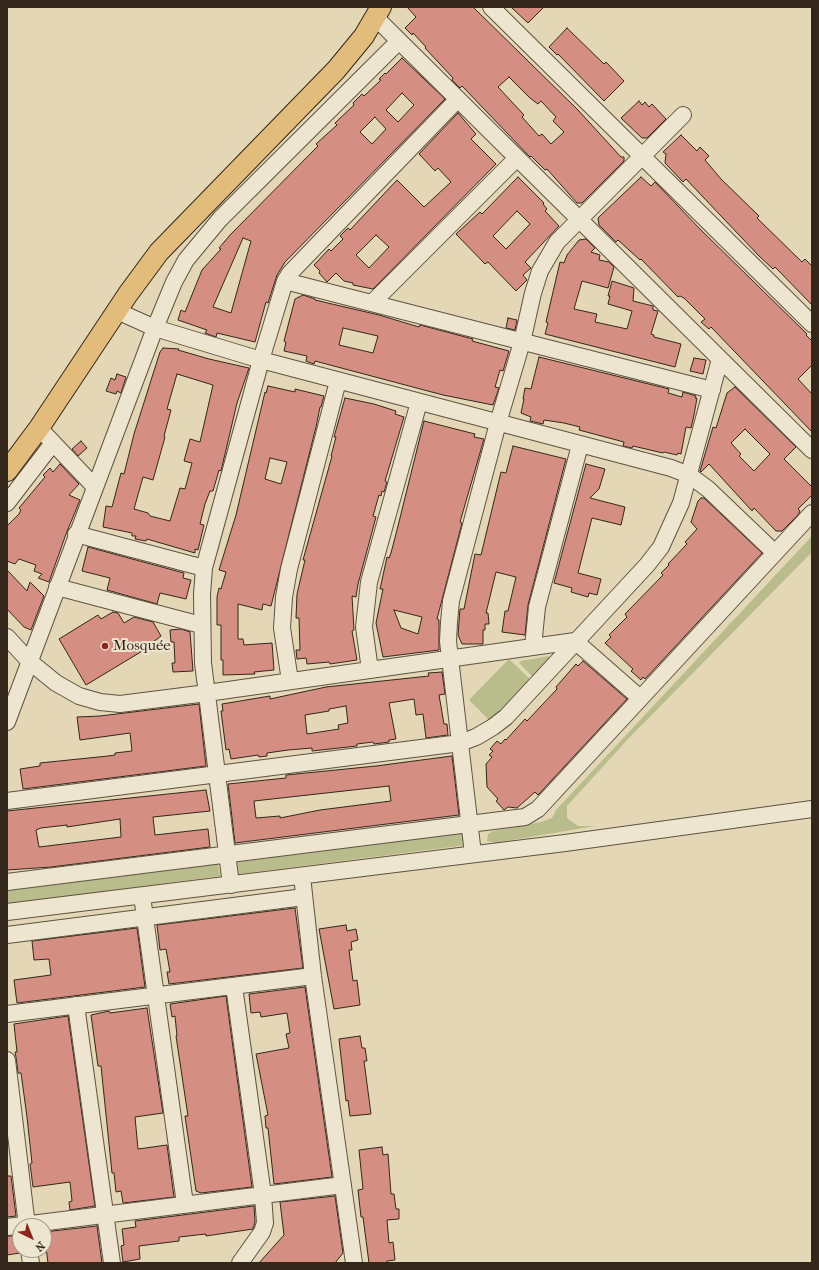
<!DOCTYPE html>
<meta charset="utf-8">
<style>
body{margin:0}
#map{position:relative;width:819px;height:1270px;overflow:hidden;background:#e3d7b6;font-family:"IM FELL French Canon",serif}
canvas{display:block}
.frame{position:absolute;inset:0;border:8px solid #33261b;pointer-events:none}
.north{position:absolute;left:12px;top:1218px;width:40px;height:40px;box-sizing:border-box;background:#ede5d0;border:1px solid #a39988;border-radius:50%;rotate:137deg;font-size:11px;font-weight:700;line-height:16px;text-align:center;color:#33261b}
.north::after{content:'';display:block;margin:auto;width:14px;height:18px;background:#8f2418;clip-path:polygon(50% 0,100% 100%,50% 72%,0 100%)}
</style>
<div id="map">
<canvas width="819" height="1270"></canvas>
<div class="frame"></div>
<div class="north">N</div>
</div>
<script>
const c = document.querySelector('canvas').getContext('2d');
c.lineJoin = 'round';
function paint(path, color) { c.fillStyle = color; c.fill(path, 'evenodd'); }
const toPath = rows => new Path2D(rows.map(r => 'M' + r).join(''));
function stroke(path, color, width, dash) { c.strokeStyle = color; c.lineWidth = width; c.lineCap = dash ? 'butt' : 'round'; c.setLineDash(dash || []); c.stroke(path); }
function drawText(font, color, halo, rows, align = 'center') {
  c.font = font + ' "IM FELL French Canon",serif'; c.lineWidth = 4; c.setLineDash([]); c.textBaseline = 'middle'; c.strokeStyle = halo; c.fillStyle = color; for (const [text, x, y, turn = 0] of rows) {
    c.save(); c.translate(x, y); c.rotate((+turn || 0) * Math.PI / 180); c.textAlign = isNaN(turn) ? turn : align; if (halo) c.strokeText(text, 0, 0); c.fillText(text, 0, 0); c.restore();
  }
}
paint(toPath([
 [812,536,812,552,629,738,567,806,567,818,578,826,595,826,495,843,487,841,488,834,493,831,541,822,552,818,556,810],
 [549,656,549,662,534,678,519,663,521,661],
 [509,659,532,681,491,722,469,700],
 [465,833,467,845,239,874,237,862],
 [218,864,220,876,7,904,7,891]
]), '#b8bd8b');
const building = toPath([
 [407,7,473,7,578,110,621,157,624,157,624,161,582,203,577,203,547,169,545,170,531,156,530,157,462,86,460,88,452,80,453,78,425,48,426,47,413,33,412,35,405,28,416,17,407,7],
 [509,77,530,98,538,104,541,101,556,117,553,121,564,132,551,144,542,134,539,136,522,117,524,115,498,87,509,77],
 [511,7,544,7,528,23,511,7],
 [567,28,604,64,606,62,624,81,604,101,558,54,557,55,549,47,567,28],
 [402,58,445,99,285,262,277,275,268,303,266,302,255,342,217,333,216,337,205,333,207,330,178,320,181,310,185,312,202,270,221,249,219,248,231,234,318,146,316,144,337,125,335,123,354,105,353,103,362,94,364,96,381,80,379,79,385,73,386,74,402,58],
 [402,93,414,105,398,122,386,110,402,93],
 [375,117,386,129,372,144,360,132,375,117],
 [243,238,251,241,231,313,213,307,243,238],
 [639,101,642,105,645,102,649,107,652,104,666,119,647,138,642,138,621,118,639,101],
 [458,113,476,134,471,139,496,164,373,289,353,285,353,283,344,281,336,273,327,282,319,273,320,271,314,265,329,249,331,251,343,239,340,236,348,228,350,230,397,180,424,207,451,182,438,168,435,171,419,154,458,113],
 [376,235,389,247,369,268,356,255,376,235],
 [681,135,697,151,700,147,709,156,705,160,721,179,759,216,757,218,802,262,805,259,812,266,812,305,775,267,773,269,759,256,686,179,683,182,665,163,666,154,663,152,681,135],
 [518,177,544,203,543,204,547,209,545,211,559,226,525,262,531,268,523,275,527,280,516,291,488,262,485,264,456,234,480,212,482,214,518,177],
 [517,211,530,224,506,249,493,236,517,211],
 [641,177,651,186,655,182,700,229,807,334,806,335,812,341,812,365,798,379,812,394,812,432,711,327,709,329,701,322,705,319,684,298,680,296,678,297,641,259,640,260,618,240,616,242,599,225,598,218,641,177],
 [586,239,595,248,591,252,600,255,599,260,609,262,614,267,608,288,582,281,574,309,597,314,595,322,627,329,632,311,608,304,610,296,608,296,612,281,634,288,633,301,653,306,653,310,658,311,651,334,654,335,654,337,681,344,675,367,545,334,548,323,546,322,560,262,564,263,567,255,579,240,586,239],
 [303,295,315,299,315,300,379,315,419,327,420,325,473,339,472,341,509,351,503,371,500,370,495,387,499,388,493,405,443,395,315,361,314,364,306,361,307,356,284,351,286,342,284,341,295,299,303,295],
 [343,328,378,336,373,353,339,345,343,328],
 [508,318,517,320,515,330,506,328,508,318],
 [163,348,179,349,178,350,209,359,249,368,237,403,221,471,219,470,213,491,210,491,205,504,200,524,204,525,198,550,195,549,195,553,147,539,146,541,135,539,136,536,132,536,132,533,103,527,106,506,112,507,121,473,124,474,134,434,160,352,163,348],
 [177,374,213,385,200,442,190,439,184,461,192,463,185,489,180,488,170,521,150,516,148,513,134,509,143,477,153,480,165,437,164,436,171,410,167,409,177,374],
 [539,357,669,389,668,393,682,397,683,392,696,396,695,398,697,398,694,415,691,428,686,427,681,454,678,453,677,455,664,452,663,453,633,446,632,448,623,446,624,442,579,430,580,427,564,423,544,420,543,424,530,421,531,417,521,413,524,399,523,399,525,388,531,389,539,357],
 [694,358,706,360,703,374,690,371,694,358],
 [117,374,126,377,121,393,117,391,116,394,106,391,111,378,115,380,117,374],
 [268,386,295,392,295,389,324,396,321,407,320,407,316,427,271,606,263,604,262,610,238,604,238,639,243,639,244,645,272,643,274,670,254,672,255,674,223,675,223,660,221,660,221,625,217,625,217,597,219,588,221,589,226,572,219,570,236,515,265,392,266,393,268,386],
 [270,458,287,462,281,484,265,479,270,458],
 [735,387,796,447,784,459,812,487,812,495,798,509,800,511,798,515,782,531,776,531,754,508,752,511,709,464,701,472,700,471,713,427,716,428,727,393,735,387],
 [745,429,770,454,754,471,739,456,741,454,731,443,745,429],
 [345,398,374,404,396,411,395,414,404,417,385,481,387,482,384,492,382,491,381,496,379,495,373,516,376,517,358,584,356,597,352,596,354,630,352,631,357,660,330,664,329,662,307,664,306,658,297,659,296,650,300,650,299,618,296,618,297,594,305,560,303,560,332,456,331,456,336,437,334,437,345,398],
 [424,421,475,434,474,437,484,439,460,522,462,523,437,619,439,620,439,650,383,657,376,623,383,589,380,589,387,557,389,558,391,553,397,530,424,421],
 [394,610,422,617,418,634,401,628,394,610],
 [81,441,87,448,78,456,72,449,81,441],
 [513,446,566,459,528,605,525,635,502,632,505,611,508,611,516,577,496,572,486,613,488,613,489,624,485,624,485,630,483,630,483,644,462,644,458,635,460,609,464,609,475,554,481,555,501,472,506,473,513,446],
 [60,464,79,484,69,495,80,500,66,534,49,582,38,578,42,574,34,571,36,565,19,559,15,564,7,561,7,526,19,514,21,510,19,508,45,477,43,475,50,468,53,472,60,464],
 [586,464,605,469,599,489,590,498,625,507,621,525,592,518,578,573,601,579,597,595,589,593,588,597,571,592,572,588,554,583,586,464],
 [701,498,704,498,762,553,645,679,643,677,641,680,631,671,633,669,605,643,611,637,609,635,627,617,625,614,663,575,661,573,669,565,668,564,687,544,685,542,697,529,691,522,698,501,701,498],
 [88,547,184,573,183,578,191,580,186,599,160,593,157,604,107,590,110,578,82,571,88,547],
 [7,570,27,591,30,582,44,596,31,630,24,627,7,609,7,570],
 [113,612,118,613,124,623,134,617,153,622,161,636,139,653,86,685,59,639,98,615,101,619,113,612],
 [181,629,190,632,193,671,173,672,172,663,175,663,174,642,171,642,170,630,181,629],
 [583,661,627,699,538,795,535,792,517,808,508,807,504,810,496,801,498,799,487,787,486,764,492,757,489,755,493,751,490,749,497,741,501,744,505,739,506,740,525,719,527,721,557,689,556,687,576,664,578,666,583,661],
 [442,672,445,694,439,695,444,724,447,724,448,735,426,738,423,714,416,715,414,699,389,703,396,739,389,740,389,742,374,744,373,742,357,744,357,746,312,751,312,748,288,750,267,753,267,756,259,757,258,755,231,759,229,749,226,750,221,711,223,711,222,704,270,696,270,699,326,687,429,676,428,673,442,672],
 [346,706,348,723,338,725,339,729,307,734,305,715,329,711,329,709,346,706],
 [199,704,206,766,23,789,20,769,40,766,40,763,108,756,115,755,115,753,132,751,130,733,80,740,77,717,100,716,199,704],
 [452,756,459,815,235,843,228,784,286,778,286,775,376,766,452,756],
 [389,786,391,801,320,810,280,818,280,816,256,818,254,801,389,786],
 [206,790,210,811,153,817,155,835,208,829,210,847,51,867,7,870,7,811,206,790],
 [120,819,121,837,39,847,36,830,41,828,67,825,67,827,120,819],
 [295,908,303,968,169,984,167,972,170,972,166,949,160,950,157,925,295,908],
 [346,925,347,931,356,929,358,940,351,942,352,950,349,950,353,981,357,980,360,1005,334,1009,319,929,346,925],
 [137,928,145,987,17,1003,14,980,51,975,49,959,34,960,32,941,137,928],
 [305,987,332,1177,274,1184,268,1128,266,1128,265,1116,268,1115,256,1054,289,1048,286,1034,290,1033,287,1013,261,1017,260,1012,251,1013,249,994,305,987],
 [226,996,252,1187,201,1193,196,1191,185,1116,188,1116,176,1036,177,1036,175,1016,172,1017,170,1004,226,996],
 [147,1008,163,1113,135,1117,138,1149,167,1145,174,1197,123,1203,121,1191,116,1192,114,1173,112,1173,101,1066,98,1066,91,1015,109,1011,110,1013,147,1008],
 [68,1016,95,1206,70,1210,69,1202,72,1201,70,1182,33,1187,30,1164,32,1163,27,1117,21,1073,18,1073,16,1057,15,1052,17,1052,14,1024,68,1016],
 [360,1036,362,1048,365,1048,367,1061,364,1061,371,1114,350,1116,348,1100,346,1101,339,1039,360,1036],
 [382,1147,383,1155,388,1154,391,1194,394,1194,396,1209,399,1209,399,1219,387,1220,389,1243,393,1242,395,1260,387,1261,387,1263,369,1263,363,1217,361,1217,358,1190,363,1189,359,1150,382,1147],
 [7,1176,11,1176,16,1216,7,1217,7,1176],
 [335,1196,343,1253,335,1263,259,1263,284,1235,280,1202,335,1196],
 [254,1206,255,1222,253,1229,206,1236,206,1234,179,1237,179,1241,139,1246,140,1259,123,1262,121,1246,124,1245,122,1229,136,1227,135,1221,254,1206],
 [97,1226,102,1263,48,1263,44,1232,97,1226],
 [7,1236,20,1236,20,1253,7,1255,7,1236]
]);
paint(building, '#d58f82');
stroke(building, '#33261b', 1);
const minor = toPath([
 [491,7,812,324],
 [375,17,812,450],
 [285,281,712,390],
 [372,303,517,158],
 [117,311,155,328,261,360,671,468,689,475,708,489,775,553],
 [39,428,94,486],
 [7,503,53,443],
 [76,534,204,568],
 [57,587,201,625],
 [7,637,29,661,56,683,79,696,100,702,120,704,207,693,575,641,640,698],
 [533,647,537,607,580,445],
 [370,670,364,627,369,582,419,402],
 [290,681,282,628,284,597,289,569,338,381],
 [7,722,155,328,174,282,186,260,220,219,399,41],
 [7,801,460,743,476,737,493,727,506,717,647,565,661,547,681,503,720,359],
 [473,854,448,641,449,622,451,601,498,423,522,342,533,293,540,271,557,242,683,115],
 [302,876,313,976,354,1263],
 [7,882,525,817,538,809,812,513],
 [231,885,203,663,202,594,204,568,261,360,285,281,290,273,458,99],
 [142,896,185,1204],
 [7,912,565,843,812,809],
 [7,935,304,897],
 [234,986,263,1195,265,1223,262,1232,240,1263],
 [76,1005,112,1263],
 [7,1014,313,976],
 [7,1060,27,1226],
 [7,1227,343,1185],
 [29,1250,31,1263]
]);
const major = toPath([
 [7,471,39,428,128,294,159,252,336,70,364,36,381,7]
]);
stroke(minor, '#5f5242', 18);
stroke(major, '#33261b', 22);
stroke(minor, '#ede5d0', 16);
stroke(major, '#e2bc7b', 20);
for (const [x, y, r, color] of [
 [105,646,4,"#8f2418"]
]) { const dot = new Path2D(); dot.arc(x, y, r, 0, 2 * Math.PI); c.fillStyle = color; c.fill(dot); stroke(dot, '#ede5d0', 1.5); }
drawText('15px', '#33261b', '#ede5d0', [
 ["Mosquée",113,646]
], 'left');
</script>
